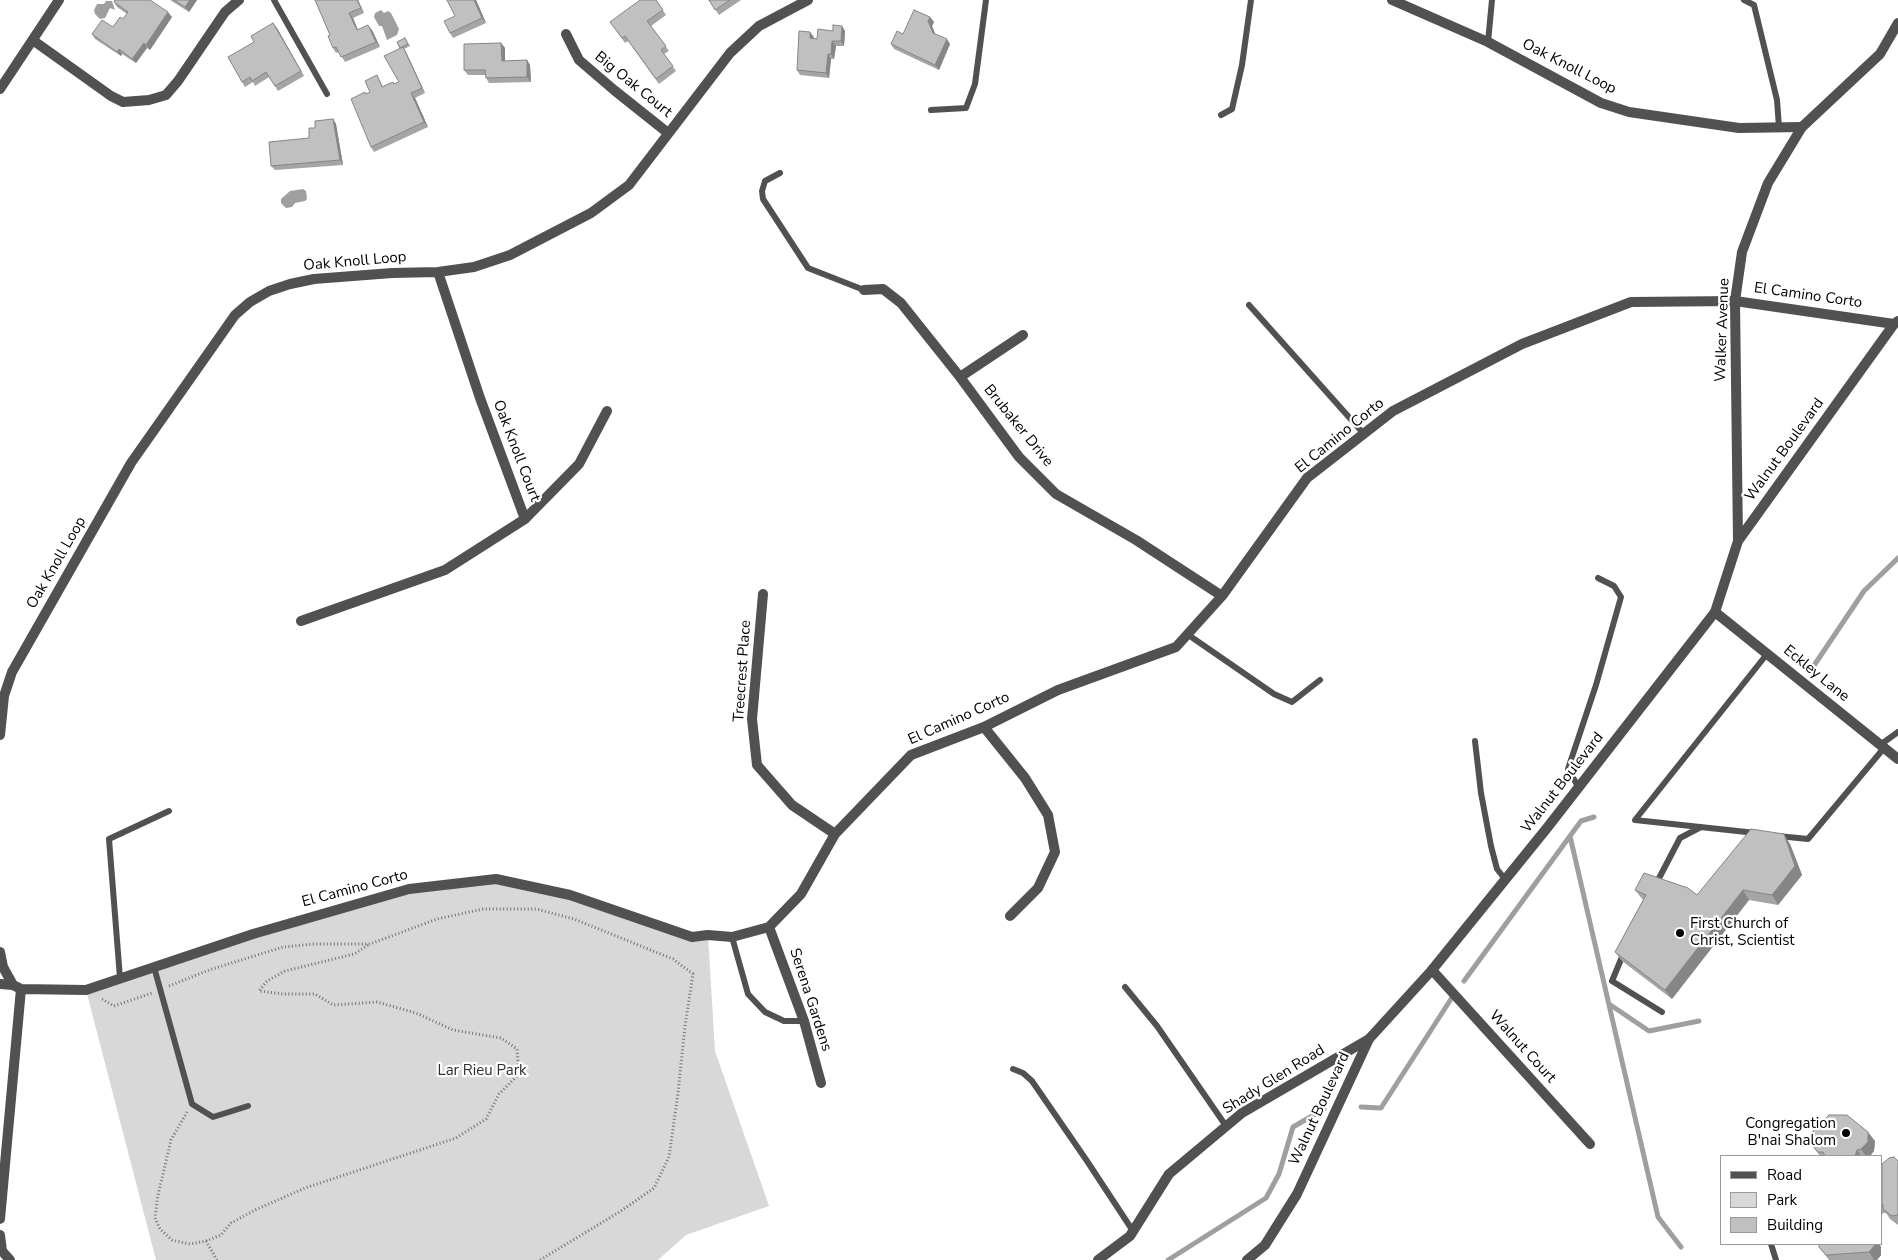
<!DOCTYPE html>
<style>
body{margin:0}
#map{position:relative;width:1898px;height:1260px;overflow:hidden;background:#fff;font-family:"Nunito Sans",sans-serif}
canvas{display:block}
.legend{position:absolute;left:1720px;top:1155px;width:162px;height:90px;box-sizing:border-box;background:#fff;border:1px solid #999;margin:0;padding:6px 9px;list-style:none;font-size:15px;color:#000}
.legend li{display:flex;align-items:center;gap:10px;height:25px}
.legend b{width:25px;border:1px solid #999}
</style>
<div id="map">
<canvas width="1898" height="1260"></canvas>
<ul class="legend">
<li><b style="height:6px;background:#515151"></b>Road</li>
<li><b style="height:14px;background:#d8d8d8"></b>Park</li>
<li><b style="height:14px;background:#c0c0c0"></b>Building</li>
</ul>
</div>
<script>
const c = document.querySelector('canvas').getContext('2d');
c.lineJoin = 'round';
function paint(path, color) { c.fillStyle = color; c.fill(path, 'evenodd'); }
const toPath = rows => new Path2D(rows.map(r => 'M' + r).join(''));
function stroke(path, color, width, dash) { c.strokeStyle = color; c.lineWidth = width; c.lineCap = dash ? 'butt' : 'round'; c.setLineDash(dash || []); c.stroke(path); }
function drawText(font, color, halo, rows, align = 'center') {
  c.font = font + ' "Nunito Sans",sans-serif'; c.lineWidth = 4.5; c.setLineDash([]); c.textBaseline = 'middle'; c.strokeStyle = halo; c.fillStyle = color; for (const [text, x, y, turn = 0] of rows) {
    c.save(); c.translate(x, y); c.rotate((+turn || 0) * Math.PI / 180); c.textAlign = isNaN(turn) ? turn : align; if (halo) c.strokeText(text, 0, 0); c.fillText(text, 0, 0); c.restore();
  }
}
paint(toPath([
 [496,879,545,890,692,937,708,935,715,1051,769,1206,686,1235,658,1260,156,1260,86,990,409,889]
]), '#d8d8d8');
paint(toPath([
 [106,1,112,1,115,10,110,8,105,18,100,19,95,14,94,10,97,4,104,4],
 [381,10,384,13,388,11,391,13,399,29,397,35,387,40,382,26,379,26,374,17,375,13],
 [303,189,306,191,307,199,305,201,295,203,292,207,286,208,281,203,281,199,290,191]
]), '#9f9f9f');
stroke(toPath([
 [1813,667,1864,591,1898,558],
 [1570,836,1658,1217,1681,1247],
 [1464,981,1581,821,1594,817],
 [1609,1004,1649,1031,1699,1021],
 [1361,1107,1381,1108,1451,999],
 [1168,1260,1266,1198,1279,1174,1293,1127,1324,1109]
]), '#9f9f9f', 5);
stroke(toPath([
 [169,986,209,970,283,947,314,944,370,944,437,919,483,909,536,909,574,919,673,959,693,974,685,1026,678,1093,669,1157,654,1188,621,1211,540,1260],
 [102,999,114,1006,152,993],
 [187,1112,171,1140,158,1195,155,1218,160,1229,172,1240,190,1244,206,1241,217,1260],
 [206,1241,221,1235,231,1223,255,1210,305,1188,456,1138,486,1119,499,1094,519,1074,517,1049,501,1038,453,1030,416,1013,377,1002,333,1005,315,994,283,994,259,991,267,981,285,971,354,954,370,944]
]), '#737373', 3, [1, 2.5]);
stroke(toPath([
 [274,0,327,94],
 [1744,0,1754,5,1777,100,1779,127],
 [1488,42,1492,0],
 [931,110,966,108,975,84,986,0],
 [1221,115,1232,109,1242,65,1251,0],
 [780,173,765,181,762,191,763,199,808,268,864,290],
 [1249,305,1364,434],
 [1187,634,1274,694,1292,702,1320,680],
 [1475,741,1481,793,1491,846,1497,869,1505,879],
 [1880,745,1898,732],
 [1579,788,1568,769,1596,685,1621,597,1614,586,1598,578],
 [1756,833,1635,820,1767,654],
 [1778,836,1808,839,1884,748],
 [1656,884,1680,838,1701,827],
 [732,937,748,994,765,1012,784,1021,804,1021],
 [1624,952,1612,981,1662,1012],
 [154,967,192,1104,213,1117,248,1106],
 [120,978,109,839,169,811],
 [1125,987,1157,1026,1226,1126],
 [1013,1069,1023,1073,1032,1081,1087,1161,1133,1231],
 [1771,1244,1776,1260]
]), '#515151', 6);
stroke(toPath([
 [1392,0,1488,42,1601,103,1629,112,1739,128,1802,127],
 [566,34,579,60,614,90,668,133],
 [34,41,111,96,123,102,149,100,166,95,178,81,225,12,239,0],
 [438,272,480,398,525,519],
 [864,290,883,289,901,303,960,377,1019,457,1056,494,1136,540,1222,596],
 [960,377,1023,335],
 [763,594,752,719,757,765,792,805,835,834],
 [1715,612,1898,759],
 [301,621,445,570,525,519,579,464,607,411],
 [984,727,1025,778,1048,815,1055,852,1038,888,1010,916],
 [0,735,4,696,12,672,131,463,235,315,250,302,269,291,290,284,314,279,392,273,438,272,474,267,510,255,591,213,629,185,730,53,759,26,808,0],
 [769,927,804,1021,821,1083],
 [0,952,3,967,13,985],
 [1432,970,1590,1144],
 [0,984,13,985,21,989,86,990,253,934,409,889,496,879,570,895,692,937,708,935,732,937,769,927,801,894,835,834,911,755,984,727,1058,690,1176,647,1222,596,1307,478,1393,411,1522,344,1631,302,1735,301,1894,324],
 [0,1219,21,989],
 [0,1235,2,1251,10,1260],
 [1098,1260,1130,1236,1169,1174,1242,1113,1369,1039]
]), '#515151', 10);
stroke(toPath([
 [0,89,59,0],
 [1738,541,1735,301,1742,252,1768,183,1802,127,1880,54,1898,23],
 [1247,1260,1265,1245,1297,1194,1369,1039,1432,970,1547,828,1715,612,1738,541,1894,324,1898,321]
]), '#515151', 10);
paint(toPath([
 [170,0,197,0,189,12],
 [358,0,364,13,353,18,358,30,372,30,380,47,345,62,339,52,336,53,333,48,330,35],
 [476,0,486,23,453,38,450,33,455,16],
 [656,0,666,15,651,26,669,51,664,54,676,71,659,84,628,41,625,43,610,22],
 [709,0,741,0,719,15],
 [114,2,172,17,150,50,147,48,136,63,122,54,121,56,95,39,92,34,113,27,123,19,127,14,117,7],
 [930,17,934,22,932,26,935,34,950,44,939,70,894,49,891,44,903,34],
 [842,26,845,31,844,46,836,46,834,59,831,59,829,78,800,75,797,70,814,37,814,38,817,39],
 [277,28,304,76,278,91,269,77,255,86,253,82,245,87,242,82],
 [405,38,410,46,404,49,406,52,425,93,415,98,428,127,374,152,371,147,367,94,370,92,377,75,383,87,399,82,400,49,397,42],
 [501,43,505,48,505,61,527,60,530,65,531,82,489,83,486,78,486,75,468,75,464,70],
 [333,119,336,124,343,165,275,170,271,166,309,138,315,128],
 [1790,844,1802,875,1778,905,1749,900,1672,999,1622,961,1615,952,1643,900,1635,890,1697,895],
 [1875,1141,1874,1151,1870,1156,1820,1156,1811,1144],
 [1898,1161,1898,1225,1890,1219,1886,1213,1883,1213,1882,1215,1882,1164],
 [1819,1244,1879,1244,1881,1247,1881,1255,1877,1260,1829,1260,1819,1247]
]), '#a5a5a5');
paint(toPath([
 [190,0,197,0,189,12,185,7],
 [357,0,358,0,364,13,361,8],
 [474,0,476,0,486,23,482,18],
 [168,12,172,17,150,50,146,45],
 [349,13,353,18,360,35,357,30],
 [930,17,934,22,932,26,937,38,933,33,928,21],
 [273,23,277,28,304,76,301,71],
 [368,25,372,30,380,47,376,42],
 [842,26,845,31,844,46,841,41],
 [810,32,814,37,813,43,810,38],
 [947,39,950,44,939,70,935,65],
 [832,41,836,46,834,59,831,54],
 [144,43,147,48,136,63,132,59],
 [501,43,505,48,505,66,502,61],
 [403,47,406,52,425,93,422,88],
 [119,49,122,54,121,56,117,52],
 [828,54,831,59,829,78,826,73],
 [527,60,530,65,531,82,527,77],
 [411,93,415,98,428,127,424,122],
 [333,119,336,124,343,165,340,160],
 [1784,834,1790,844,1802,875,1778,905,1772,895],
 [1743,890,1749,900,1672,999,1665,990],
 [1868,1132,1875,1141,1874,1151,1870,1156,1866,1156,1861,1149],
 [1857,1150,1861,1156,1855,1156],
 [1875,1244,1879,1244,1881,1247,1881,1255,1877,1260,1874,1260,1869,1252]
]), '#868686');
const building = toPath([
 [115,0,150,0,168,12,146,45,144,43,132,59,119,49,117,52,92,34,102,20,113,27,120,17,123,19,128,12,114,2,115,0],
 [174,0,190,0,185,7,174,0],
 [315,0,357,0,361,8,349,13,357,30,368,25,376,42,341,57,336,47,333,48,328,36,330,35,315,0],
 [447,0,474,0,482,18,450,33,444,21,455,16,447,0],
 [640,0,656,0,663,10,647,21,666,46,661,50,673,66,656,79,625,36,622,38,610,22,640,0],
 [709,0,730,0,715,10,709,0],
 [914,10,930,17,928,21,933,33,947,39,935,65,891,44,897,31,903,34,914,10],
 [273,23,301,71,275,86,266,72,252,81,250,77,242,82,228,57,254,42,251,36,273,23],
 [833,25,842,26,841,41,832,41,831,54,828,54,826,73,797,70,799,31,810,32,810,38,817,39,818,29,833,31,833,25],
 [405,38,408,44,400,48,397,42,405,38],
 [501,43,502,61,527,60,527,77,486,78,485,70,464,70,464,44,501,43],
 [403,47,422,88,411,93,424,122,371,147,351,99,365,92,366,94,370,92,365,81,377,75,382,87,393,82,394,84,399,82,384,56,403,47],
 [333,119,340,160,271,166,269,142,309,138,309,128,315,128,315,121,333,119],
 [1751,829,1784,834,1795,866,1772,895,1743,890,1665,990,1615,952,1646,895,1635,890,1644,873,1688,888,1697,895,1751,829],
 [1829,1115,1847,1115,1868,1132,1868,1142,1861,1149,1857,1150,1855,1156,1825,1156,1823,1152,1818,1152,1811,1144,1810,1134,1829,1115],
 [1894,1157,1898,1161,1898,1215,1892,1216,1883,1209,1883,1204,1882,1204,1882,1164,1889,1158,1894,1157],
 [1819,1244,1875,1244,1875,1245,1869,1252,1826,1255,1819,1247,1819,1244]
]);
paint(building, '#c0c0c0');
stroke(building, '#868686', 1);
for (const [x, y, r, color] of [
 [1680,933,5,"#000"],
 [1846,1133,5,"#000"]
]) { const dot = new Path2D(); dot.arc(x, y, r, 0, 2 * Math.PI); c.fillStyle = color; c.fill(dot); stroke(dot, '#fff', 2); }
drawText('15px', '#000', '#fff', [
 ["Oak Knoll Loop",1569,67,27],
 ["Big Oak Court",633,85,39],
 ["Oak Knoll Loop",355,262,-5],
 ["El Camino Corto",1808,296,8],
 ["Walker Avenue",1723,330,-88],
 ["Brubaker Drive",1018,426,51],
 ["El Camino Corto",1340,436,-39],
 ["Walnut Boulevard",1785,450,-54],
 ["Oak Knoll Court",516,451,69],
 ["Oak Knoll Loop",57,563,-60],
 ["Treecrest Place",743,671,-86],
 ["Eckley Lane",1816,674,39],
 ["El Camino Corto",959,719,-24],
 ["Walnut Boulevard",1563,783,-52],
 ["El Camino Corto",355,889,-15],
 ["Serena Gardens",810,1000,72],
 ["Walnut Court",1522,1047,48],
 ["Shady Glen Road",1274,1080,-32],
 ["Walnut Boulevard",1320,1109,-65]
]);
drawText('15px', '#000', '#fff', [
 ["First Church of",1690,924],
 ["Christ, Scientist",1690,941],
 ["Congregation",1836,1124,"right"],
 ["B'nai Shalom",1836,1141,"right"]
], 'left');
drawText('15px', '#2f2f2f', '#fff', [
 ["Lar Rieu Park",482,1071]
]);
</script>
